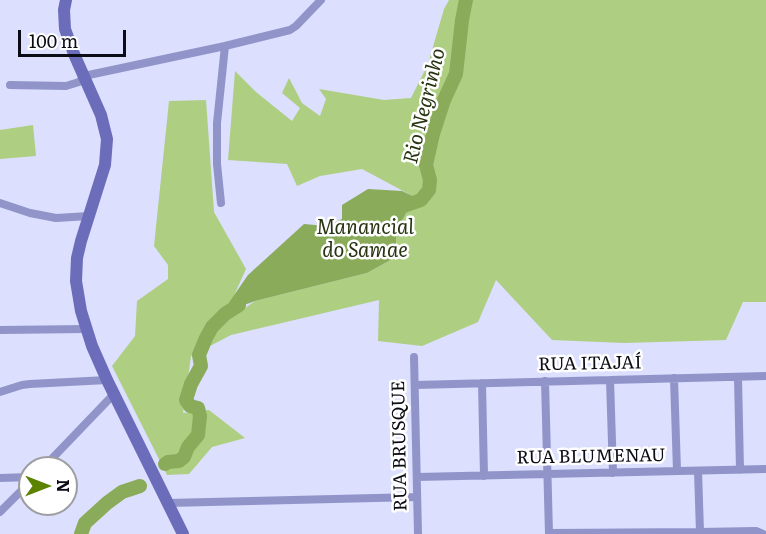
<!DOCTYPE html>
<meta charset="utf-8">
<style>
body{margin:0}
#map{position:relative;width:766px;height:534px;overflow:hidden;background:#dcdffd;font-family:Literata,serif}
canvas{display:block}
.north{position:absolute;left:18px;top:456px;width:60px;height:60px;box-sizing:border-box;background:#fff;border:2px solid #9e9ea2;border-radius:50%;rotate:90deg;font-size:16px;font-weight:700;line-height:24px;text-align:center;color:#0c0c16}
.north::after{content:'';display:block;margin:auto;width:21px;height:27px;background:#5c8201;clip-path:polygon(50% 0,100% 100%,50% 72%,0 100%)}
.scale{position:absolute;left:18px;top:30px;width:108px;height:27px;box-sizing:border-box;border:3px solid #0c0c16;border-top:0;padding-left:8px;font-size:18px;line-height:21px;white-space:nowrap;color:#0c0c16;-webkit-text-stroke:4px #fff;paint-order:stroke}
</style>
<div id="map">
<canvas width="766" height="534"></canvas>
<div class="north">N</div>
<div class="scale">100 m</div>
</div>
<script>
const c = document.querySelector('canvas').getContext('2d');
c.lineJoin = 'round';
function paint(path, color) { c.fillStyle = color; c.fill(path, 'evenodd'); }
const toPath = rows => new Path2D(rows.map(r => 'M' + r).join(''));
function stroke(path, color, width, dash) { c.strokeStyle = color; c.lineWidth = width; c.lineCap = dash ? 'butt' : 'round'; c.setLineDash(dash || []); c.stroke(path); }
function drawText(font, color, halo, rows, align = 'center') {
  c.font = font + ' Literata,serif'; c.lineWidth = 5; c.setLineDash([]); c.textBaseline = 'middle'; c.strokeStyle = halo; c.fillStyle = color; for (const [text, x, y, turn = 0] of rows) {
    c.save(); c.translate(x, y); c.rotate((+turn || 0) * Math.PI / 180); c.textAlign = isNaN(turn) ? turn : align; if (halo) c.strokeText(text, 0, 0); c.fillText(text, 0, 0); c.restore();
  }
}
paint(toPath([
 [449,0,766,0,766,302,743,302,726,340,624,343,552,340,496,280,478,322,422,346,378,341,379,300,231,335,191,356,183,413,209,410,245,438,212,447,189,474,167,475,112,366,135,336,137,301,168,279,168,265,154,246,169,101,206,100,214,212,246,269,220,326,255,301,367,273,396,257,396,233,406,213,420,200,362,169,320,176,297,186,287,164,228,160,235,71,256,92,292,121,300,108,282,93,289,78,302,103,320,116,326,99,319,89,384,100,411,98,428,64,444,9],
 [33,125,36,156,0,159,0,130]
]), '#aece82');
paint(toPath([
 [368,189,402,191,421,200,406,213,396,233,396,257,367,273,255,301,236,308,225,315,230,301,248,275,304,224,326,226,342,219,342,205]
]), '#8aab59');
stroke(toPath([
 [404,206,421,200,429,190,430,180,426,165,433,134,444,100,456,74,462,20,466,0],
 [165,464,168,462,179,461,184,457,188,447,198,435,200,416,198,408,190,406,186,400,191,384,201,366,199,355,206,338,212,327,225,314,239,305],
 [81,534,85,523,107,503,122,492,140,486]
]), '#8aab59', 14);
stroke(toPath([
 [10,85,66,86,79,82,84,76,225,46,290,30,296,26,321,0],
 [0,203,30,213,56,218,89,216],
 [221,203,217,164,217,123,225,46],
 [0,330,86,329],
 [414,357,418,534],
 [738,377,740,470],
 [674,378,677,471],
 [610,380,613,473],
 [545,381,549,534],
 [482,383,484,476],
 [415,385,766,376],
 [0,392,22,385,30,384,107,380],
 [43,468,114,394],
 [698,471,700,532,756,531,763,534],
 [417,477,766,469],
 [0,478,30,477],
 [168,503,417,497],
 [0,512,30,482],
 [549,533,700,532]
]), '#9094c9', 8);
stroke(toPath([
 [66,0,64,10,65,29,74,54,101,115,107,139,105,165,81,241,77,258,76,281,81,311,92,346,107,380,183,534]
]), '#6b6cba', 12);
drawText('18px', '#0c0c16', '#fff', [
 ["RUA ITAJAÍ",590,364,-1],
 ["RUA BRUSQUE",400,446,-91],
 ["RUA BLUMENAU",591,457,-1]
]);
drawText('italic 20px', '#263411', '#fff', [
 ["Rio Negrinho",425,106,-76],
 ["Manancial",365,228],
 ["do Samae",365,251]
]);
</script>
